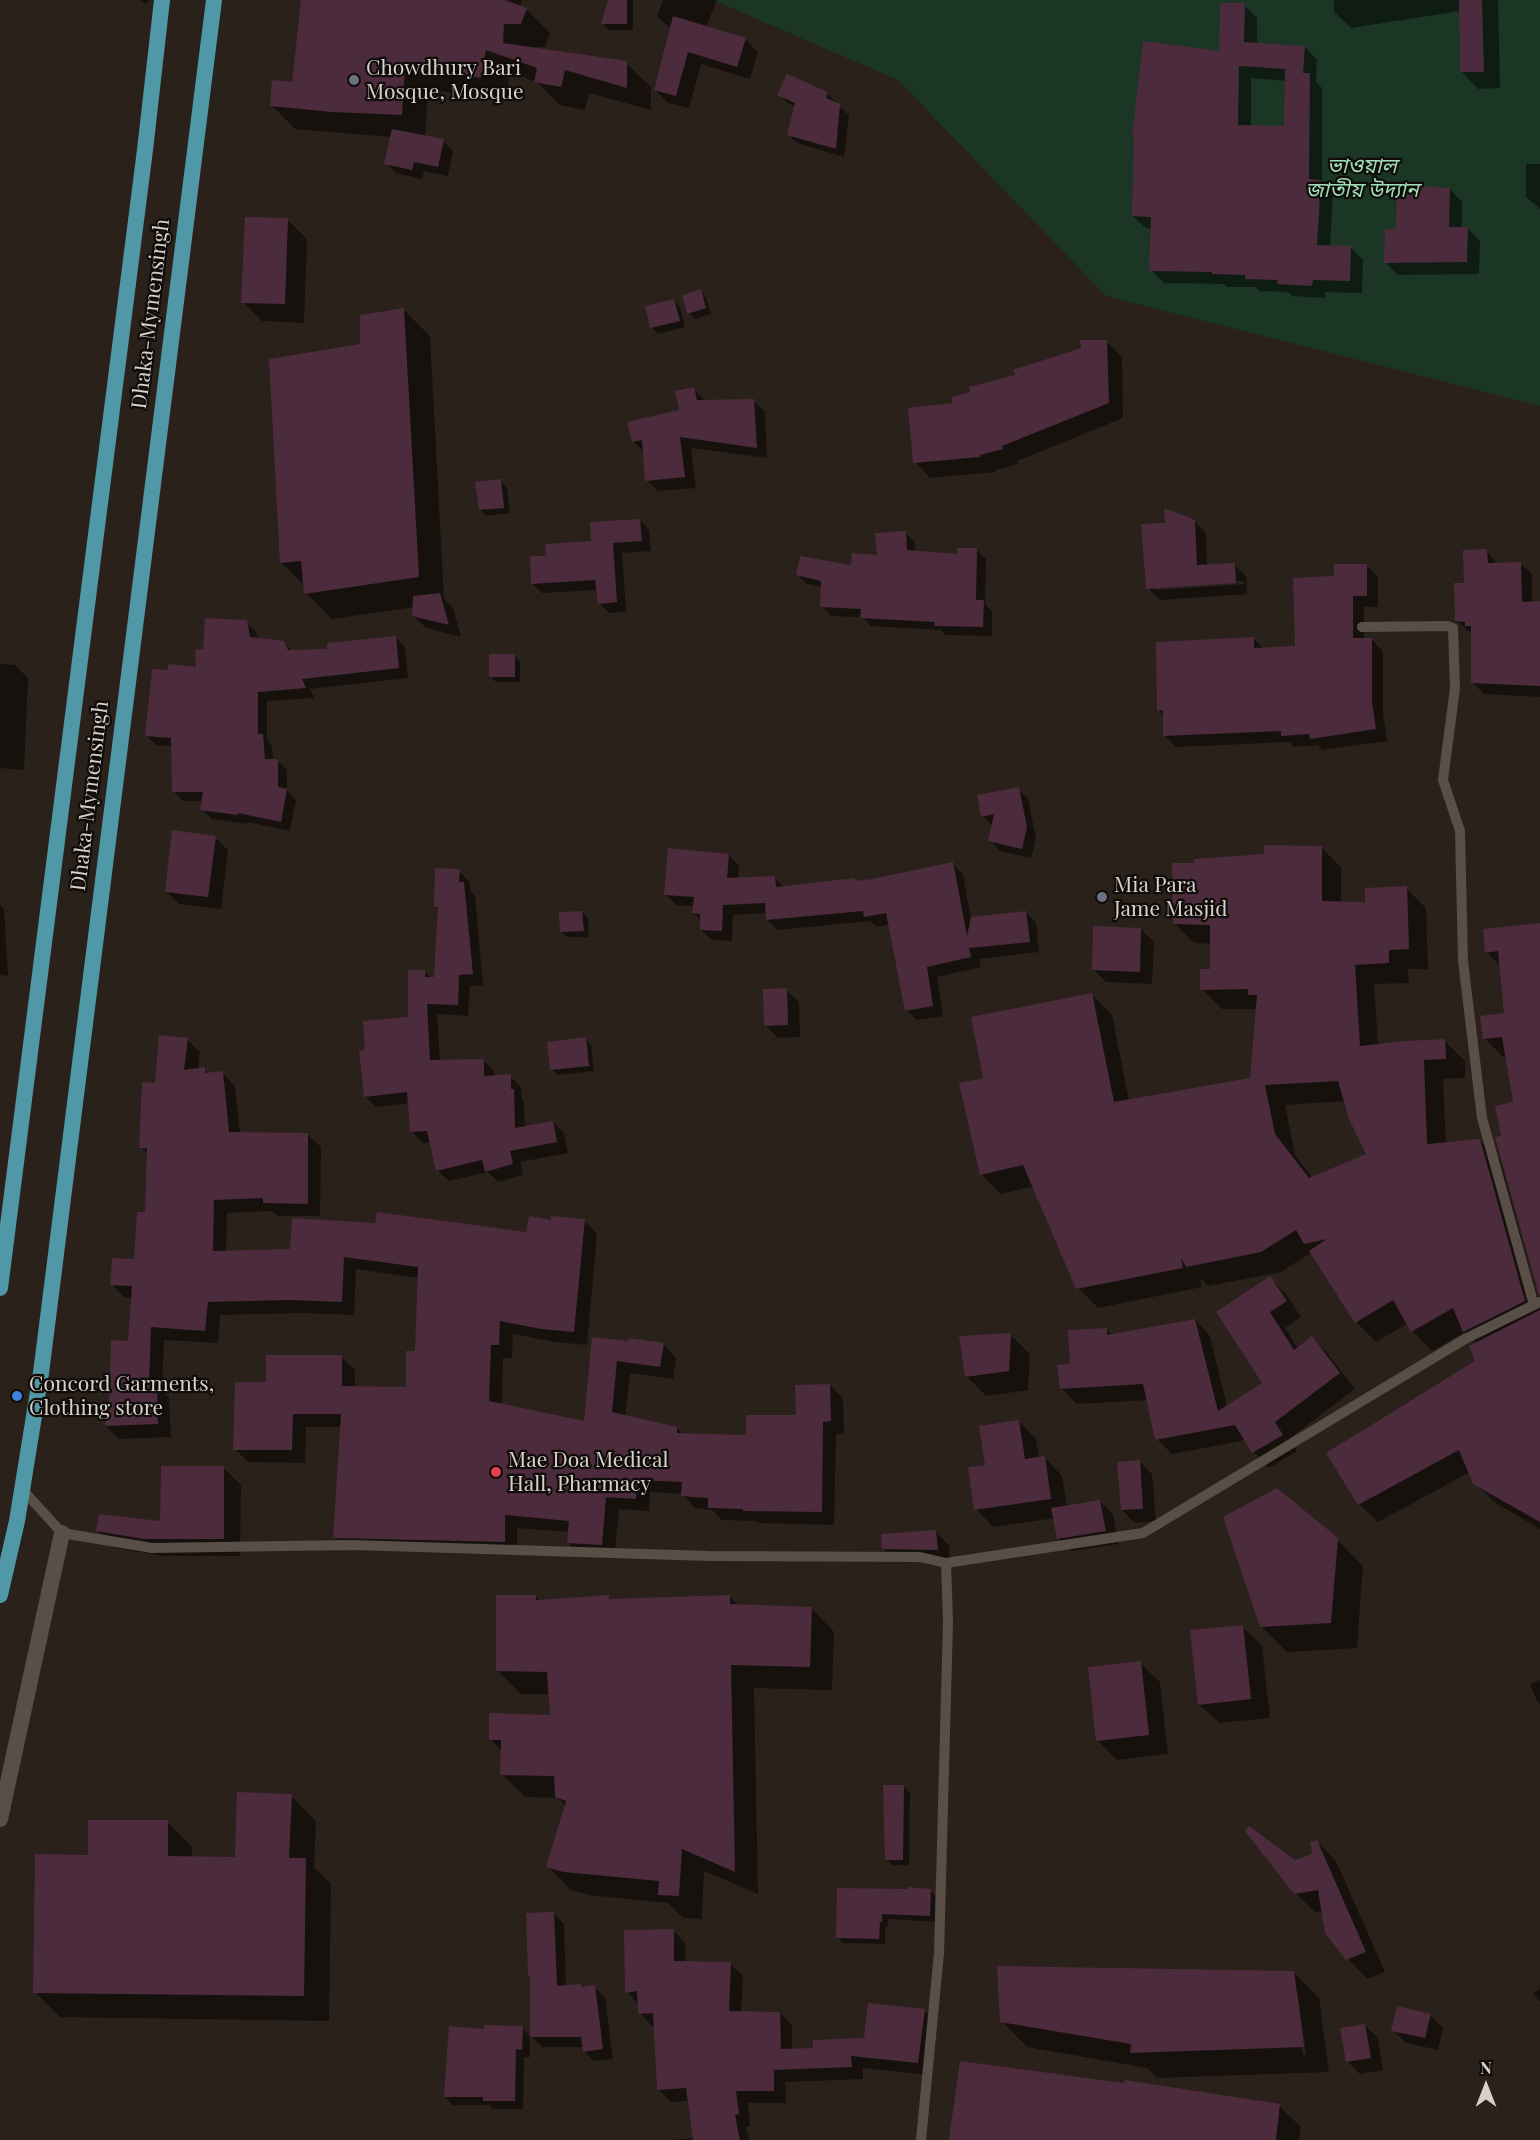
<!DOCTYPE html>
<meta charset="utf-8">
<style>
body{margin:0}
#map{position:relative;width:1540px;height:2140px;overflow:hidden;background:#2a211a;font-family:"Playfair Display",serif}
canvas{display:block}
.north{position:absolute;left:1456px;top:2056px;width:60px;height:60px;-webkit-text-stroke:4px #100c09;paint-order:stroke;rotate:0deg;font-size:16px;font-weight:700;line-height:24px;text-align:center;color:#d7d1cc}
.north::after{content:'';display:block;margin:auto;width:21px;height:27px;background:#d7d1cc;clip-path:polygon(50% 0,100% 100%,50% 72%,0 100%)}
</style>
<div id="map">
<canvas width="1540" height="2140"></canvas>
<div class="north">N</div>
</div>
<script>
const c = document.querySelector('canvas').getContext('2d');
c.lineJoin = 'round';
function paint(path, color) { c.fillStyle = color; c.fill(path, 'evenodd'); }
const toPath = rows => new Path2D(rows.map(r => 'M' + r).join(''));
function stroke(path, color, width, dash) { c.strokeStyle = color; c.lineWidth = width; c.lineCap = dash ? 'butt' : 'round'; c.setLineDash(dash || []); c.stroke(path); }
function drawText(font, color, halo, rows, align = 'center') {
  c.font = font + ' "Playfair Display","Noto Sans Bengali",serif'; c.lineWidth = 4.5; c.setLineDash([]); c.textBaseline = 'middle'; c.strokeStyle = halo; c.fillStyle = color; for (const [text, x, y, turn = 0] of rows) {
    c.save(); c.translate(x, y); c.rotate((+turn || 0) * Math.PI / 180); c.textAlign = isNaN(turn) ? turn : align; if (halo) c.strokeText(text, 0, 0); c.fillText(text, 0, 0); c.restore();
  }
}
paint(toPath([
 [713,0,1540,0,1540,406,1106,296,898,80]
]), '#1b3625');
paint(toPath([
 [140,0,149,0,145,4],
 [303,0,522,0,520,7,526,9,550,33,545,47,534,47,534,49,626,63,651,87,651,110,589,93,585,110,560,105,537,82,510,73,505,101,428,89,425,137,443,141,453,151,448,176,424,171,422,179,396,173,386,163,392,137,295,129,271,105,293,84],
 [610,0,633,0,633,30,609,30,603,24],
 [663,0,717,0,706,27,745,39,758,52,750,79,701,64,689,108,668,103,655,90,670,28,657,16],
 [1334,0,1498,0,1500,88,1478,89,1462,72,1460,11,1351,28,1334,12],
 [1244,5,1257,18,1257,44,1305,47,1317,60,1316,82,1322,88,1322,183,1333,194,1330,247,1350,247,1363,260,1362,293,1325,292,1325,298,1292,296,1288,292,1260,291,1255,287,1227,287,1224,284,1164,283,1151,270,1152,229,1146,228,1133,216,1135,138,1133,137,1220,53],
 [1251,78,1286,81,1285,127,1251,126],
 [827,93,836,102,836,104,849,115,844,157,797,143,788,134,796,107,788,103,779,95],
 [1526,164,1540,164,1540,209,1526,197],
 [1450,189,1462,202,1462,228,1467,228,1480,241,1479,274,1398,275,1386,263,1398,230],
 [288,220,307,239,304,323,262,321,243,302],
 [700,291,706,297,711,314,695,319,689,313],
 [674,301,680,307,685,327,658,334,652,328,646,308],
 [404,310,430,336,444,599,453,608,461,637,426,628,413,615,414,607,332,619,306,593,305,586,281,563,361,346],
 [1106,341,1122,357,1123,418,1017,461,1018,464,995,470,995,472,930,478,915,462,955,404,972,393],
 [693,389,705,400,754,401,765,412,767,458,691,448,696,488,658,491,647,480,644,452,633,441,681,411],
 [501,481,507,487,510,513,486,516,480,509],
 [640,520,649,530,651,551,622,553,626,612,609,613,600,604,598,590,542,593,532,584,547,557,593,543],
 [1194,521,1206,533,1207,566,1234,564,1246,576,1247,594,1160,600,1148,588],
 [1244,581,1244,584,1156,590,1156,586],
 [905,532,915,542,915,553,958,556,976,549,986,559,985,604,992,611,992,636,945,635,941,630,871,626,862,617,831,616,822,606,823,587,807,584,798,575,853,567,878,556],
 [1487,551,1497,564,1521,564,1532,574,1532,603,1540,602,1540,697,1484,694,1473,683,1472,632,1468,631,1457,620,1466,584],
 [1366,565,1378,577,1378,607,1364,607,1364,639,1371,639,1383,651,1383,714,1387,741,1322,750,1318,745,1294,747,1290,742,1176,747,1164,735,1164,716,1159,710,1253,638,1264,649,1297,647,1336,577],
 [246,622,256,632,258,639,283,642,292,651,329,650,395,637,405,647,408,678,310,689,314,698,267,701,267,740,272,746,273,760,277,760,287,770,287,790,296,800,290,831,248,822,247,824,212,819,202,809,203,801,183,801,173,791,172,746,156,745,146,735,169,672,198,668,204,651],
 [514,655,520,661,520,682,496,682,490,676],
 [0,664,15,665,28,678,24,770,0,768],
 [1018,789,1028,799,1036,838,1031,858,1000,851,990,841,993,826,983,816],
 [215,837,228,850,221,909,179,904,166,891],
 [1321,847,1341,867,1341,903,1367,903,1406,888,1426,908,1428,969,1408,969,1409,983,1374,984,1378,1046,1445,1041,1465,1061,1465,1078,1443,1079,1446,1144,1479,1140,1500,1160,1540,1306,1540,1529,1494,1502,1475,1483,1470,1472,1378,1522,1359,1504,1477,1362,1477,1343,1465,1332,1432,1351,1412,1331,1408,1323,1376,1342,1356,1322,1312,1252,1281,1272,1208,1286,1200,1278,1202,1287,1098,1308,1078,1288,1034,1186,1001,1194,981,1174,985,1079,1092,995,1112,1015,1129,1101,1251,1079,1257,1009,1222,1009,1202,989,1212,970,1212,944,1194,943,1174,923,1196,864],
 [1346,1101,1368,1155,1312,1178,1295,1155,1285,1105],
 [729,855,739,866,738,879,775,878,784,887,854,880,856,882,873,880,952,864,963,874,971,919,1026,913,1036,923,1039,952,979,959,981,967,937,977,943,1016,917,1020,906,1010,890,924,876,927,870,921,778,930,767,920,767,913,733,915,732,941,712,940,701,930,702,921,693,913,694,906,677,905,666,895],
 [459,871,470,882,470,890,475,895,483,985,470,986,468,1016,437,1014,440,1061,483,1060,494,1071,494,1077,510,1076,521,1087,522,1099,524,1102,525,1128,553,1122,564,1133,568,1153,520,1162,523,1175,498,1182,488,1172,449,1181,437,1170,431,1142,423,1143,412,1132,410,1103,376,1107,365,1096,367,1052,410,1019,424,971,432,979,436,979,439,910,435,906],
 [0,905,4,909,8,976,0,975],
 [582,912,588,918,589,937,567,937,561,931],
 [1540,925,1540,1293,1503,1138,1515,1103,1507,1057,1503,1057,1485,1039,1505,1015,1500,966,1487,952],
 [1141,929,1154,942,1152,984,1106,982,1093,969],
 [786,990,799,1002,800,1037,778,1038,765,1025],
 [187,1039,200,1052,198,1070,204,1069,209,1074,222,1072,235,1086,240,1134,307,1134,321,1147,320,1216,278,1216,272,1211,227,1213,226,1252,292,1251,527,1233,552,1222,584,1221,597,1234,587,1345,555,1342,513,1334,512,1358,503,1358,502,1406,586,1422,594,1339,663,1344,676,1358,673,1379,630,1373,625,1417,677,1428,683,1434,748,1436,798,1416,830,1385,843,1399,844,1434,836,1434,834,1525,758,1523,756,1521,722,1520,712,1510,695,1508,682,1494,650,1492,649,1511,619,1509,614,1558,582,1556,568,1543,570,1532,517,1528,517,1555,348,1550,334,1537,342,1427,306,1427,305,1463,248,1462,235,1449,267,1383,341,1357,355,1370,355,1388,407,1388,416,1352,419,1278,356,1269,354,1315,304,1313,220,1315,218,1343,164,1340,162,1390,169,1398,171,1437,119,1439,106,1426,129,1343,132,1298,125,1298,112,1284,135,1261,147,1214,148,1154,141,1147,156,1084],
 [585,1039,591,1045,594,1071,558,1075,552,1069],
 [1270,1278,1286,1294,1301,1317,1285,1328,1298,1349,1312,1338,1327,1353,1355,1389,1290,1438,1297,1451,1269,1468,1254,1452,1246,1440,1172,1454,1157,1439,1148,1400,1077,1404,1061,1388,1071,1365,1106,1329,1113,1336,1195,1320,1210,1336,1227,1406,1264,1384],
 [1011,1335,1030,1354,1028,1390,986,1396,966,1376],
 [1019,1421,1036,1439,1039,1459,1045,1458,1062,1476,1067,1507,1100,1502,1113,1514,1118,1544,1071,1551,1058,1538,1055,1518,993,1527,976,1509,987,1466],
 [1139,1461,1152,1474,1156,1521,1135,1523,1122,1510],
 [224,1468,241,1485,240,1556,163,1556,115,1548,98,1531,162,1523],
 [936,1532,949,1545,950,1562,897,1562,884,1549],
 [1337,1540,1363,1566,1357,1648,1287,1652,1261,1626],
 [535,1596,541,1601,608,1597,612,1600,729,1596,739,1606,811,1608,834,1632,832,1690,754,1688,758,1894,704,1871,702,1919,683,1918,668,1903,588,1895,571,1890,548,1867,566,1806,558,1798,525,1797,502,1774,503,1752,490,1739,552,1716,550,1694,521,1694,497,1670],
 [1242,1626,1262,1646,1270,1718,1219,1723,1199,1704],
 [1140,1663,1160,1682,1168,1754,1117,1760,1097,1740],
 [1540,1680,1540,1704,1537,1701,1530,1684],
 [904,1787,910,1793,909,1865,892,1865,886,1859],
 [291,1796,316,1821,314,1867,331,1884,329,2021,60,2017,35,1992,90,1857,167,1822,192,1847,192,1858,236,1858],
 [1317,1842,1336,1861,1385,1972,1367,1979,1348,1959,1323,1911,1315,1912,1295,1893,1295,1861,1314,1855],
 [838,1890,930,1890,936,1896,935,1922,888,1919,888,1927,885,1927,885,1944,843,1943,837,1937],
 [553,1913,564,1924,566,1987,581,1986,583,1988,594,1987,605,1997,613,2059,594,2061,584,2051,584,2047,542,2047,532,2037,532,1978],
 [673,1930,685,1943,686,1963,730,1964,743,1976,741,2013,780,2013,792,2026,792,2050,814,2050,865,2039,924,2010,936,2023,930,2075,863,2068,863,2079,785,2082,786,2103,748,2103,750,2126,746,2127,749,2140,671,2140,694,2138,689,2101,671,2102,658,2089,655,2025,652,2026,640,2013,639,2005,627,1992],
 [1293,1972,1319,1998,1329,2072,1157,2078,1147,2068,1027,2047,1001,2021],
 [1295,1995,1298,1995,1306,2054,1303,2055],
 [1540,1988,1540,2002,1533,1994],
 [1430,2015,1443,2028,1438,2050,1406,2043,1393,2030],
 [1365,2025,1378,2038,1383,2070,1360,2074,1347,2061],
 [522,2028,530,2036,530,2057,524,2057,523,2109,493,2109,489,2105,453,2105,445,2097,486,2031],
 [1279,2106,1301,2127,1299,2140,953,2140]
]), '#0007');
paint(toPath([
 [301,0,505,0,527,8,521,24,504,24,503,43,627,61,627,88,565,70,561,87,534,82,537,68,486,50,481,78,405,66,402,115,332,112,270,106,272,80,292,82],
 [608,0,627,0,627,24,601,24],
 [1459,0,1482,0,1484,72,1460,72],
 [1220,3,1245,3,1244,42,1305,46,1303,73,1310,73,1309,179,1321,180,1317,245,1351,246,1350,281,1313,280,1312,286,1277,284,1278,280,1245,279,1245,275,1212,274,1212,272,1149,271,1151,217,1132,216,1134,137,1132,137,1143,41,1219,51],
 [1239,66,1285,69,1284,126,1238,125],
 [673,16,746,38,737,67,688,52,676,96,654,90],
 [787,74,828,92,826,98,840,104,836,149,787,135,795,103,777,95],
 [392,129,444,139,438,167,414,162,412,170,384,164],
 [1397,184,1450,188,1449,227,1468,227,1467,262,1384,263,1385,229,1396,229],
 [245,217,288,218,285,304,241,303],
 [701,289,706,308,687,314,682,295],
 [674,299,680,321,650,328,645,306],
 [404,308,419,577,304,594,301,561,280,563,269,359,360,344,360,315],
 [1080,340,1107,340,1109,403,1002,446,1003,449,980,455,980,457,913,463,908,408,953,403,951,397,970,392,969,387,1015,375,1013,370,1081,348],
 [694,387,697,400,754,399,757,448,680,437,685,477,645,481,642,440,632,442,627,422,679,410,675,391],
 [501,479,504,508,479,510,475,482],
 [1164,508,1195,520,1197,565,1235,563,1236,583,1146,589,1141,524,1165,523],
 [640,519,642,541,613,543,617,602,598,604,595,580,531,584,530,556,546,556,545,544,591,541,590,522],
 [906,531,907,550,957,554,957,548,977,548,976,600,984,600,983,627,934,626,935,622,860,618,861,609,820,607,821,581,796,575,800,556,851,565,852,553,877,555,875,533],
 [1487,549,1488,563,1521,562,1522,602,1540,601,1540,686,1471,683,1471,626,1465,626,1465,622,1455,621,1454,583,1464,583,1463,550],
 [1334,564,1367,564,1367,596,1353,596,1353,638,1372,638,1372,702,1376,729,1310,739,1309,734,1281,736,1281,731,1163,736,1163,710,1157,711,1156,642,1254,637,1254,648,1295,646,1293,578,1334,576],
 [440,593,449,625,412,616,413,596],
 [205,618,247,620,250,637,284,641,288,650,327,649,327,643,396,636,399,668,302,679,306,688,258,692,258,734,263,734,265,759,278,759,278,787,287,789,281,822,238,813,238,815,200,810,203,792,172,792,171,738,145,736,152,669,168,670,168,664,196,667,195,650,203,649],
 [489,654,515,654,515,677,489,677],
 [1019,787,1027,827,1022,849,988,841,994,814,981,817,977,795],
 [172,830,216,836,208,897,165,892],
 [1264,845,1322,846,1322,901,1365,902,1365,888,1407,886,1409,949,1389,950,1389,963,1355,965,1360,1046,1405,1041,1445,1039,1446,1059,1424,1060,1427,1144,1480,1139,1525,1301,1463,1332,1453,1308,1411,1332,1393,1300,1355,1323,1309,1251,1327,1239,1304,1244,1296,1230,1261,1252,1186,1267,1181,1258,1183,1268,1076,1289,1023,1165,980,1175,959,1083,983,1078,971,1017,1092,993,1114,1102,1250,1078,1257,995,1248,995,1248,989,1200,990,1200,969,1210,969,1210,925,1173,924,1172,863,1194,863,1194,859,1264,854],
 [1338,1081,1349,1119,1366,1154,1309,1178,1275,1134,1265,1085],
 [668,848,729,854,727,878,775,876,776,887,855,878,855,881,872,879,953,862,967,936,971,917,1026,911,1030,942,969,948,971,957,927,967,933,1006,905,1011,886,913,864,917,863,911,766,920,765,903,723,905,722,931,700,930,700,914,692,913,694,897,664,895],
 [435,868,460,869,459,882,464,882,473,974,459,975,458,1005,427,1004,430,1060,484,1059,484,1076,511,1074,511,1089,514,1089,515,1128,553,1121,557,1142,510,1151,513,1164,485,1172,482,1160,436,1171,427,1131,410,1132,407,1092,364,1097,359,1051,365,1050,363,1021,408,1017,408,970,425,970,425,977,434,977,438,907,434,907],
 [582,911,584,931,560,932,559,912],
 [1540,923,1540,1295,1539,1295,1495,1137,1501,1136,1495,1106,1513,1102,1502,1037,1483,1039,1480,1016,1504,1013,1498,951,1485,953,1483,929],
 [1093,926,1141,928,1140,972,1092,970],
 [787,988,788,1025,764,1026,763,989],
 [159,1035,188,1038,184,1070,205,1067,205,1073,223,1071,229,1132,308,1133,308,1204,263,1203,263,1198,214,1200,213,1251,290,1249,292,1218,375,1223,377,1212,526,1232,529,1216,551,1220,551,1216,585,1219,574,1332,541,1329,500,1321,499,1345,491,1345,489,1401,584,1421,592,1337,628,1341,629,1338,664,1343,660,1367,617,1361,612,1412,677,1427,677,1433,746,1435,746,1415,796,1415,795,1385,830,1384,831,1421,823,1422,822,1512,743,1511,743,1509,708,1508,708,1498,681,1496,682,1482,637,1480,636,1499,606,1497,602,1545,567,1543,569,1521,505,1515,505,1542,333,1538,341,1414,293,1414,292,1450,233,1450,235,1382,266,1382,266,1355,342,1355,342,1386,406,1387,406,1351,415,1351,418,1267,344,1257,342,1302,290,1300,208,1302,205,1331,151,1327,149,1383,157,1383,158,1424,105,1426,104,1405,109,1404,111,1340,128,1341,132,1286,110,1285,112,1258,134,1259,137,1212,145,1212,147,1148,139,1148,142,1082,155,1083],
 [586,1037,589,1066,550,1070,547,1042],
 [1270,1276,1287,1301,1270,1312,1294,1350,1312,1336,1340,1373,1275,1422,1283,1435,1252,1453,1235,1425,1155,1440,1143,1384,1060,1389,1057,1365,1070,1364,1068,1330,1107,1328,1107,1335,1195,1319,1218,1411,1262,1383,1216,1312],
 [1540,1310,1540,1522,1473,1484,1459,1450,1358,1505,1326,1453,1475,1361,1469,1346],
 [1011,1333,1009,1371,965,1377,959,1336],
 [1019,1420,1025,1459,1045,1456,1051,1499,974,1510,968,1467,985,1465,979,1426],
 [1140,1460,1143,1509,1121,1510,1117,1462],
 [161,1466,224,1466,224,1539,144,1539,96,1531,99,1514,160,1521],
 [1277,1488,1338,1538,1331,1623,1260,1627,1223,1517],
 [1100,1500,1106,1531,1057,1539,1051,1508],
 [936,1530,938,1550,882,1549,881,1534],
 [496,1595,536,1595,536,1600,609,1595,609,1599,730,1595,730,1604,812,1607,810,1667,731,1665,735,1872,682,1849,679,1896,658,1895,659,1881,564,1872,546,1867,566,1801,555,1797,554,1776,500,1775,501,1740,489,1740,489,1713,550,1715,547,1672,496,1671],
 [1243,1625,1251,1699,1198,1705,1190,1630],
 [1141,1661,1149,1735,1096,1741,1088,1667],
 [883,1785,904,1785,903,1860,885,1860],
 [237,1792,292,1794,289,1858,306,1858,304,1996,33,1993,35,1854,88,1855,88,1820,168,1820,168,1856,235,1857],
 [1249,1826,1295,1860,1312,1854,1310,1842,1317,1840,1366,1952,1346,1960,1325,1933,1318,1890,1294,1894,1245,1831],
 [908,1887,931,1889,930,1916,882,1914,882,1922,880,1922,879,1939,836,1938,837,1888,908,1889],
 [554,1912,557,1986,581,1984,581,1987,595,1985,603,2049,583,2052,581,2037,530,2037,530,1976,528,1976,526,1913],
 [674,1929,674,1961,731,1962,729,2011,780,2012,781,2049,813,2048,813,2040,864,2038,868,2003,925,2009,918,2063,851,2056,852,2067,774,2070,774,2091,736,2091,739,2114,735,2115,740,2140,693,2140,686,2088,657,2090,653,2013,638,2014,637,1991,625,1993,624,1930],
 [997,1966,1294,1971,1304,2047,1130,2053,1131,2044,1000,2022],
 [1397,2006,1431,2014,1425,2038,1391,2031],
 [1365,2024,1371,2058,1346,2062,1340,2028],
 [484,2025,523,2026,522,2050,516,2049,515,2101,483,2101,483,2097,444,2097,449,2026,484,2029],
 [960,2061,1124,2083,1125,2080,1280,2104,1276,2140,949,2140]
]), '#4c2b3d');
stroke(toPath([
 [1362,627,1447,626,1453,628,1455,688,1443,780,1460,831,1463,961,1482,1118,1534,1305],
 [22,1489,62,1533,152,1548,351,1545,710,1556,920,1557,946,1563,948,1622,939,1953,921,2140],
 [946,1563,1143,1533,1465,1339,1540,1302]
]), '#594f47', 10);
stroke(toPath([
 [0,1819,62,1533]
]), '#594f47', 16);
stroke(toPath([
 [0,1288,145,150,162,0],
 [0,1595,17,1521,41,1373,214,0]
]), '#5098a7', 16);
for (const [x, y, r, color] of [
 [354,80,6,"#6b7280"],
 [1102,897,6,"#6b7280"],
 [17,1396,6,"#3f7fe0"],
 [496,1472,6,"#e0444e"]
]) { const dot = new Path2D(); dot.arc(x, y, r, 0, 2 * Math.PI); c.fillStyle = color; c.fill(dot); stroke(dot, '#100c09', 2); }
drawText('21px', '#d7d1cc', '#100c09', [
 ["Chowdhury Bari",366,68],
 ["Mosque, Mosque",366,92],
 ["Mia Para",1114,885],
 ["Jame Masjid",1114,909],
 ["Concord Garments,",29,1384],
 ["Clothing store",29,1408],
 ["Mae Doa Medical",508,1460],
 ["Hall, Pharmacy",508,1484]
], 'left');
drawText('italic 21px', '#9fdfb5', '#100c09', [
 ["ভাওয়াল",1362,166],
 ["জাতীয় উদ্যান",1362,190]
]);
drawText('21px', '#d7d1cc', '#100c09', [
 ["Dhaka-Mymensingh",151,314,-83],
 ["Dhaka-Mymensingh",90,796,-83]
]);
</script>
